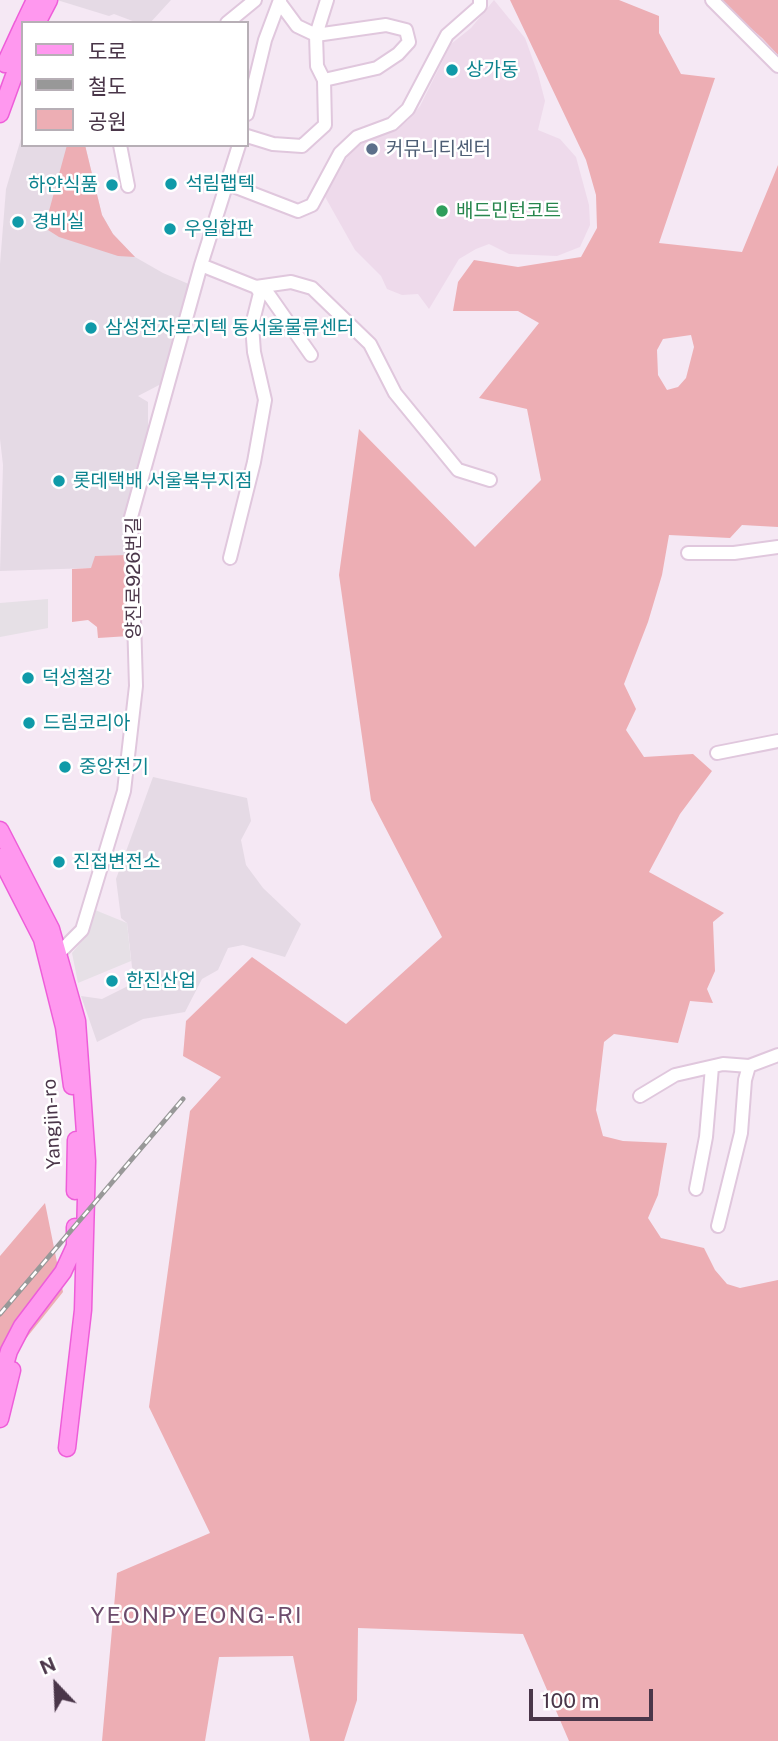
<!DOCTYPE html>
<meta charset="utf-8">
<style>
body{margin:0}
#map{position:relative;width:778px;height:1741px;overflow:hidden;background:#f5e8f4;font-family:"Public Sans","Noto Sans KR",sans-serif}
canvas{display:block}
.legend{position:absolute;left:21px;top:21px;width:228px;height:126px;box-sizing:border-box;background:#fff;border:2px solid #b7afb6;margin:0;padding:9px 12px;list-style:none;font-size:21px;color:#4a3649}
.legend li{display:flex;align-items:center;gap:14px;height:35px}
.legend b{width:35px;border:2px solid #b7afb6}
.north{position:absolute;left:21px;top:1650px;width:70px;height:70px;-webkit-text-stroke:5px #fff;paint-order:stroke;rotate:337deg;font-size:19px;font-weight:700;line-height:28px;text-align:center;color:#4a3649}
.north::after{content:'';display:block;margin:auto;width:24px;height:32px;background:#4a3649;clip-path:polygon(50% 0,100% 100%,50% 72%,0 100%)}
.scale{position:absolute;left:529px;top:1689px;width:124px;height:32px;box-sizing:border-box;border:4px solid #4a3649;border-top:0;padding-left:9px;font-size:21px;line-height:24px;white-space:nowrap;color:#4a3649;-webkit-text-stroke:5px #fff;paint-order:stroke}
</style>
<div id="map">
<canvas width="778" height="1741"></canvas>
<ul class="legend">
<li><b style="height:9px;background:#ff98ef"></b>도로</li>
<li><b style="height:9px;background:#989898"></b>철도</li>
<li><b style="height:19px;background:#edaeb4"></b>공원</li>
</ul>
<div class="north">N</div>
<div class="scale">100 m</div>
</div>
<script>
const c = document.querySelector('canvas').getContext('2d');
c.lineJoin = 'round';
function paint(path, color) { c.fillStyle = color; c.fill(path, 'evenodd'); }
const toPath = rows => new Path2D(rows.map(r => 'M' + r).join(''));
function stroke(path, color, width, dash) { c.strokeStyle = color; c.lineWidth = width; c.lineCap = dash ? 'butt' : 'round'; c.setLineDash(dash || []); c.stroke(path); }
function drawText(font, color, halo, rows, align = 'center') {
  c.font = font + ' "Public Sans","Noto Sans KR",sans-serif'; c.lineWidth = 5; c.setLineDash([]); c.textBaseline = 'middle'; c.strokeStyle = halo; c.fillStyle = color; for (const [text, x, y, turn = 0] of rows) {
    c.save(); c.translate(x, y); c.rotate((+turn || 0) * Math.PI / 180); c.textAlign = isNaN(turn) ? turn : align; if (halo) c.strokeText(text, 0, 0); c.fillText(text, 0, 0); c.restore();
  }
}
paint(toPath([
 [494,0,525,38,538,74,545,101,538,130,560,139,576,157,589,205,590,225,580,247,557,256,509,254,489,244,476,249,459,259,429,309,418,294,402,295,387,289,381,276,355,250,324,195,337,171,355,147,407,121,420,106,451,44,471,28]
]), '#eedaeb');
paint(toPath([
 [57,0,171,0,150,23,138,23,114,14,109,16],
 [23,132,23,145,85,145,102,215,113,234,135,257,163,273,191,285,163,383,138,396,148,402,148,437,127,555,91,568,0,571,3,465,0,439,0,264,6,189],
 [153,777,247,798,251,821,241,840,246,865,263,888,301,924,285,957,243,945,228,948,218,970,202,979,185,1012,143,1019,97,1042,81,996,102,999,138,981,132,967,127,923,121,918,116,879]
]), '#e5dae5');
paint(toPath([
 [510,0,619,0,659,16,659,33,681,74,715,78,659,243,742,252,778,165,778,527,742,525,730,538,669,535,662,575,648,622,624,684,636,709,626,730,644,757,693,754,712,771,680,814,649,872,724,913,713,922,715,971,707,989,713,1003,690,1001,678,1043,614,1034,604,1042,596,1110,603,1136,623,1141,667,1143,658,1195,648,1218,661,1238,704,1248,715,1270,727,1284,740,1288,778,1280,778,1741,569,1741,523,1634,358,1628,357,1700,344,1741,310,1741,293,1656,219,1657,205,1741,102,1741,117,1573,210,1533,149,1407,190,1111,221,1077,183,1056,186,1021,252,957,346,1024,442,937,371,800,339,575,359,429,475,547,541,480,527,409,479,398,539,323,518,311,453,311,458,282,474,260,518,267,581,257,597,228,596,195,586,160],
 [691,335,694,347,686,378,678,387,667,390,658,375,657,350,663,339],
 [718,0,778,0,778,55,762,38],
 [67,145,85,145,102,215,113,234,135,257,118,256,59,237,48,230,46,222],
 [127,555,129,636,98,638,97,627,88,620,72,622,72,569,91,568,95,556],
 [45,1203,63,1292,0,1371,0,1256]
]), '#edaeb4');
paint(toPath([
 [48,599,48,628,0,637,0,603],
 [95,910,127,923,131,961,78,983,72,953,87,935]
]), '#e6e0e6');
const minor = toPath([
 [712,0,778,66],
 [227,23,255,0],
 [324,80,377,68,398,54,409,42,406,30,386,25,316,35,327,0],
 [247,114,265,40,280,0],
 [247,136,273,144,302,146,325,125,324,80,317,66,316,35,297,26,280,3],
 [120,145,128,186],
 [228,184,298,211,312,205,340,153,357,137,392,124,408,109,447,35,480,6,480,0],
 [201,265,256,287,260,293,252,325,254,352,265,400,254,462,230,558],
 [256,287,291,282,312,288,370,344,395,393,458,470,490,480],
 [256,287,269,295,311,355],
 [688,553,734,553,778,547],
 [717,753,778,741],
 [54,958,82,930,124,791,136,686,131,517,201,265,239,145],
 [640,1096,675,1075,723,1064,749,1066,778,1055],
 [696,1189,706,1137,712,1067],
 [718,1226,741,1133,745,1080,749,1066]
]);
const major = toPath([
 [24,23,35,0],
 [37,23,49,0],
 [5,64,23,25],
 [0,114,23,51],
 [0,830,51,929,77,1021,87,1161,83,1310,67,1448],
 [0,857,42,939,64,1027,72,1086],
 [75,1191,76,1140],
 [0,1382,9,1351,22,1326,63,1272,75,1246,75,1227],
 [0,1419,12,1370]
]);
stroke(minor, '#e0c7dd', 16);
stroke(major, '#ee5dd9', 19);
stroke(minor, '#fff', 12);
stroke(major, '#ff98ef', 16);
const rail = toPath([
 [0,1314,183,1099]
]);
stroke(rail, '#989898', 5);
stroke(rail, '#fff', 2.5, [8]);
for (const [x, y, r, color] of [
 [452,70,7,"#0f9aa8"],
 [372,149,7,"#5c6f8a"],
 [171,184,7,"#0f9aa8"],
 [112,185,7,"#0f9aa8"],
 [442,211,7,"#2e9e5b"],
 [18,222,7,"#0f9aa8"],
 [170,229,7,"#0f9aa8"],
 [91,328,7,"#0f9aa8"],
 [59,481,7,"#0f9aa8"],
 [28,678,7,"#0f9aa8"],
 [29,723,7,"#0f9aa8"],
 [65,767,7,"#0f9aa8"],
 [59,862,7,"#0f9aa8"],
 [112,981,7,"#0f9aa8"]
]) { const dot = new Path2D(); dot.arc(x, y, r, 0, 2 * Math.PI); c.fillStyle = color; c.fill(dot); stroke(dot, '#fff', 2.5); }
drawText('19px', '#0d838f', '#fff', [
 ["상가동",466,70],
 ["석림랩텍",185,184],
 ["하얀식품",98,185,"right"],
 ["경비실",32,222],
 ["우일합판",184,229],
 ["삼성전자로지텍 동서울물류센터",105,328],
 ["롯데택배 서울북부지점",73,481],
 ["덕성철강",42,678],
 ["드림코리아",43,723],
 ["중앙전기",79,767],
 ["진접변전소",73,862],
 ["한진산업",126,981]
], 'left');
drawText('19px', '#4e5e75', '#fff', [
 ["커뮤니티센터",386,149]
], 'left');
drawText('19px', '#27864d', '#fff', [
 ["배드민턴코트",456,211]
], 'left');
drawText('19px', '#4a3649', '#fff', [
 ["양진로926번길",134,578,-90],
 ["Yangjin-ro",52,1124,-93]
]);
c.letterSpacing = '2px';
drawText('23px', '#6d4c6c', '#fff', [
 ["YEONPYEONG-RI",197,1616]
]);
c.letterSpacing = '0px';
</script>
